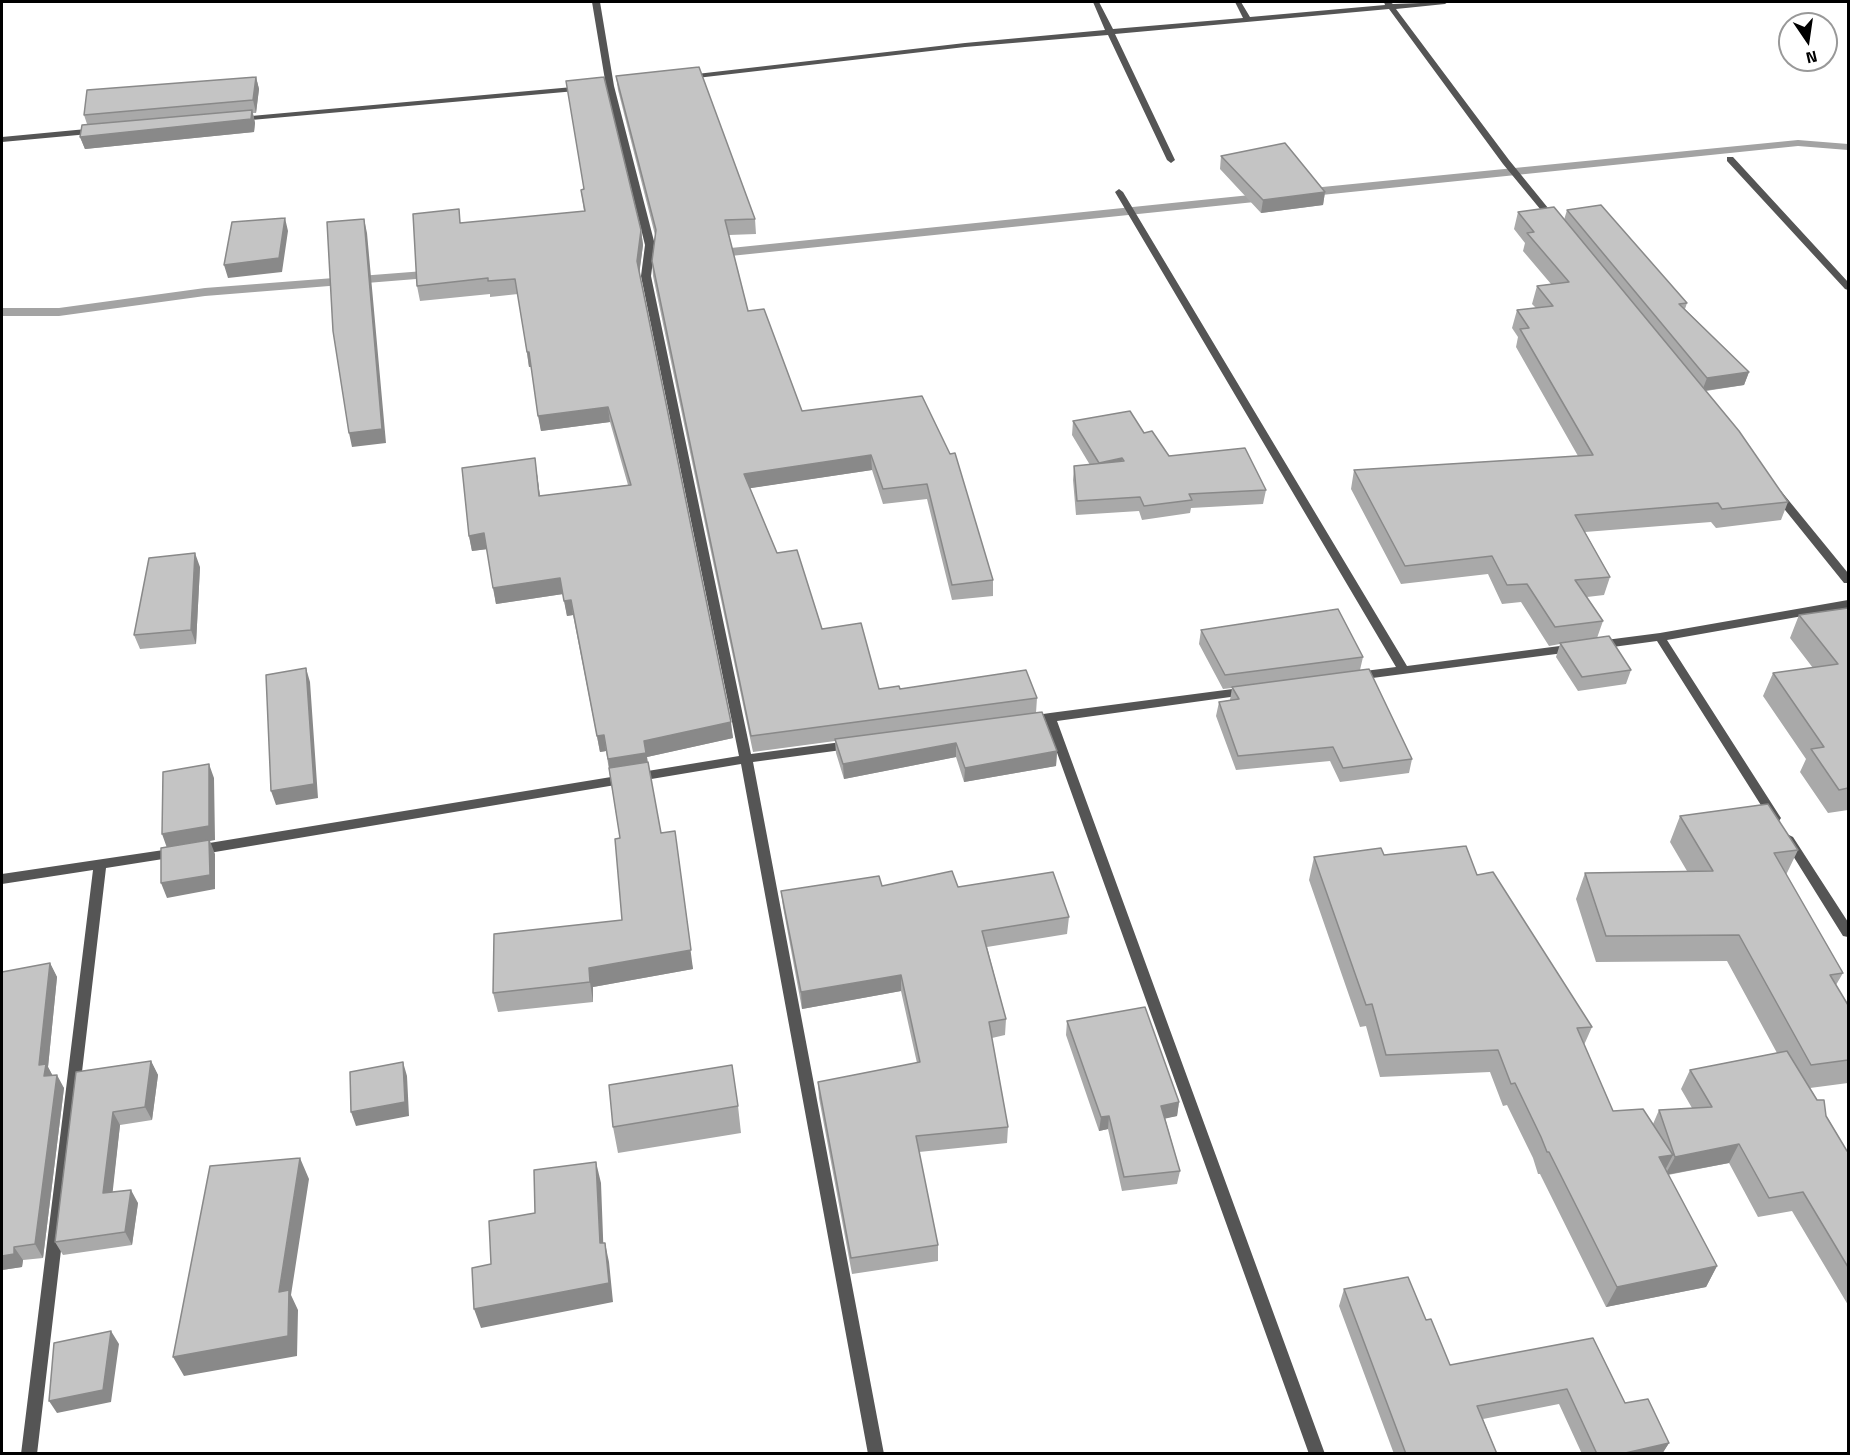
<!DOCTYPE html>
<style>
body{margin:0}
#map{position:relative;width:1850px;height:1455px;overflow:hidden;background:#fff;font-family:"Titillium Web",sans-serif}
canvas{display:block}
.frame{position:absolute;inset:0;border:3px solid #000;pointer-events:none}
.north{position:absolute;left:1778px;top:12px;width:60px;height:60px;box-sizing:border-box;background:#fff;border:2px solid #999;border-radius:50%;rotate:167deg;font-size:16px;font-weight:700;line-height:24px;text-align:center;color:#000}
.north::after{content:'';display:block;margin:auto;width:21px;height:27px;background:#000;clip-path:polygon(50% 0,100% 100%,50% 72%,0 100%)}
</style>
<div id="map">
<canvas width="1850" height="1455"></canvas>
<div class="frame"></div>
<div class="north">N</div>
</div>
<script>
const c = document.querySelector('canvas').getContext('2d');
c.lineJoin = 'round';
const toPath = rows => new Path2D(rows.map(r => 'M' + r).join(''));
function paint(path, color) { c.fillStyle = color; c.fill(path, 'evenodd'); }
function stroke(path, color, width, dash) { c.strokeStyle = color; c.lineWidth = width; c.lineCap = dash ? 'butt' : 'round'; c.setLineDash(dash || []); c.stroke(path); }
paint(toPath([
 [1798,140,1848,144,1848,150,1798,146,1302,197,1296,193,1302,189,1798,140],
 [1270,193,1276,197,1274,200,711,258,705,254,711,250,1270,193],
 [437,270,443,274,441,277,205,296,59,316,2,316,2,308,59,308,205,288,437,270]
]), '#a3a3a3');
paint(toPath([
 [592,2,600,2,614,86,655,245,651,276,751,754,849,741,855,745,849,749,753,762,884,1454,868,1454,741,764,197,855,192,853,191,850,192,847,197,845,739,756,641,276,645,245,606,86,592,2],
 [1093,2,1099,2,1113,29,1243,18,1235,2,1241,2,1250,17,1385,5,1384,2,1390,2,1393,4,1448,2,1445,4,1396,9,1509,160,1557,219,1553,222,1550,221,1503,164,1389,9,1115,34,1175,160,1171,163,1167,160,1108,35,965,47,688,79,684,77,688,75,965,43,1105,30,1093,2],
 [584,86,588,88,587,90,240,121,236,119,240,117,584,86],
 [97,128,101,131,100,133,2,142,2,137,97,128],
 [1727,157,1733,157,1848,282,1848,290,1845,289,1727,161,1727,157],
 [1119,189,1123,192,1407,666,1575,644,1579,645,1581,648,1579,651,1357,680,1353,679,1351,676,1353,673,1357,672,1396,667,1115,192,1119,189],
 [1777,490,1781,491,1848,573,1848,583,1844,583,1773,495,1772,493,1773,491,1777,490],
 [1848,600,1848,608,1667,640,1779,815,1781,818,1779,821,1775,823,1771,821,1657,641,1598,649,1592,645,1598,641,1660,633,1848,600],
 [1248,687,1252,688,1254,691,1252,694,1057,721,1325,1454,1309,1454,1046,722,1030,724,1024,720,1030,716,1050,713,1248,687],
 [1789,835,1793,837,1848,922,1848,937,1843,936,1785,843,1783,840,1785,837,1789,835],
 [177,848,182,850,183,853,182,856,106,868,37,1454,21,1454,93,870,2,884,2,874,177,848]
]), '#555');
paint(toPath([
 [616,76,755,219,756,234,729,235,748,311,802,411,922,396,993,580,993,596,952,600,927,499,883,504,872,470,750,488,777,553,822,629,879,689,1037,698,1036,713,1057,751,1056,766,964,782,956,757,844,779,836,753,835,741,753,752,653,276,652,261,655,235,618,90],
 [256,77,259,89,256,113,253,113,255,123,254,132,85,149,80,137,87,124,84,115],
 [1221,156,1325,192,1323,205,1261,213,1220,169],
 [581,190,641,230,643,245,639,273,733,738,647,757,661,833,693,969,593,987,593,1002,498,1012,493,993,622,920,620,838,606,751,600,752,573,615,567,616,563,594,496,604,487,549,472,551,469,536,537,474,540,496,628,485,610,422,541,431,531,367,529,367,518,294,490,297,490,294,420,301,417,286,584,211],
 [1567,210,1687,303,1685,309,1749,372,1744,385,1706,391,1788,502,1781,520,1716,528,1711,522,1585,532,1610,577,1604,595,1587,597,1603,621,1597,638,1631,670,1626,684,1578,691,1556,657,1560,644,1549,646,1521,602,1502,604,1488,574,1401,584,1351,489,1354,470,1578,456,1516,347,1518,337,1512,328,1517,310,1536,308,1532,304,1537,286,1551,284,1523,251,1525,243,1514,229,1518,212,1564,220],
 [1073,421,1266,490,1263,504,1191,508,1190,513,1142,520,1139,511,1076,515,1073,480,1074,466,1090,465,1072,435],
 [200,567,196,644,140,649,134,635],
 [1848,608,1848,810,1828,813,1800,772,1806,759,1763,696,1773,673,1813,668,1790,638,1799,615],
 [1201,630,1363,657,1360,670,1412,759,1409,773,1340,782,1330,761,1236,770,1216,716,1219,702,1230,700,1232,688,1223,689,1199,644],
 [1680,816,1798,850,1786,875,1843,973,1836,985,1848,1005,1848,1083,1810,1088,1847,1151,1848,1150,1848,1305,1792,1211,1758,1217,1729,1163,1668,1175,1717,1266,1706,1287,1606,1307,1540,1174,1538,1174,1533,1158,1507,1105,1503,1106,1490,1072,1380,1077,1366,1026,1360,1027,1309,880,1314,857,1384,855,1477,875,1592,1027,1584,1045,1613,1111,1653,1124,1659,1110,1692,1108,1681,1089,1690,1070,1777,1053,1727,961,1596,962,1576,899,1585,873,1687,871,1670,842],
 [958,887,1069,917,1067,934,987,947,1006,1019,1005,1035,992,1038,1008,1127,1007,1143,919,1152,938,1245,938,1261,852,1274,819,1098,818,1082,917,1063,901,991,802,1009,783,907,781,891],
 [50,963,57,977,48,1067,52,1075,64,1088,43,1258,23,1260,22,1267,2,1270],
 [1067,1021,1179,1102,1177,1116,1165,1118,1180,1171,1177,1184,1122,1191,1108,1129,1099,1131,1066,1035],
 [151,1061,158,1075,152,1120,120,1125,112,1192,138,1203,132,1245,63,1255,55,1242,76,1072],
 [738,1106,741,1133,618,1153,613,1127],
 [1344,1289,1450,1365,1593,1338,1625,1403,1669,1443,1662,1454,1582,1454,1559,1404,1483,1419,1497,1454,1394,1454,1339,1306]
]), '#a9a9a9');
paint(toPath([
 [256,77,259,89,256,113,253,100],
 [252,110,255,123,254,132,85,149,80,137],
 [1325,192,1323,205,1261,213,1263,200],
 [285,218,288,231,282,272,228,278,224,265],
 [364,219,367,233,386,443,352,447,349,433],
 [641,230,643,245,639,276,637,261],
 [527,352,529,352,532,367,529,367],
 [1749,372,1744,385,1702,391,1707,378],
 [608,407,610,422,541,431,538,416],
 [871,455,872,470,745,489,744,474],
 [535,458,537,474,542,512,539,496],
 [1122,458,1121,472,1098,477,1099,463],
 [484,533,488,549,472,551,469,536],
 [195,553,200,567,196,644,191,630],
 [560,578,563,594,496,604,493,588],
 [571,600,573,615,567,616,564,601],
 [306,668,310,682,318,798,276,805,271,791],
 [731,722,733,738,647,757,648,769,610,775,608,759,644,741],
 [604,735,606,751,600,752,597,736],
 [956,743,956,757,844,779,843,764],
 [1057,751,1056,766,964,782,965,768],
 [209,764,214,778,215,840,210,841,215,854,215,889,167,898,161,883,167,848,162,834],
 [675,831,693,969,593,987,593,1002,590,982,589,968,691,950],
 [50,963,57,977,48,1067,54,1078,44,1076,39,1065],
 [901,975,901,991,802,1009,801,992],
 [151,1061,158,1075,152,1120,145,1107],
 [403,1062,407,1076,409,1116,356,1126,351,1112],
 [57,1075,64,1088,43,1258,35,1244],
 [1179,1102,1177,1116,1159,1120,1161,1106],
 [113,1112,120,1125,111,1207,103,1193],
 [1109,1116,1108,1129,1099,1131,1101,1117],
 [1739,1144,1729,1163,1665,1175,1675,1157],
 [1673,1155,1662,1176,1659,1157],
 [300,1158,309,1179,291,1295,298,1310,297,1356,184,1376,173,1357,279,1292],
 [596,1162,601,1183,604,1263,600,1243],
 [131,1190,138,1203,132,1245,125,1232],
 [605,1243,609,1262,613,1302,481,1328,474,1309],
 [14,1247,23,1260,22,1267,2,1270,2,1256],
 [1717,1266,1706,1287,1606,1307,1617,1287],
 [111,1331,119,1344,111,1402,57,1413,49,1401],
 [1669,1443,1662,1454,1621,1454]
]), '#898989');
const building = toPath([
 [699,67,755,219,725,220,748,311,764,309,802,411,922,396,950,454,955,453,993,580,952,585,927,484,883,489,871,455,744,474,777,553,797,550,822,629,861,623,879,689,899,686,900,689,1026,670,1037,698,751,736,652,261,656,230,616,76,699,67],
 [256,77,253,100,84,115,87,90,256,77],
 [604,77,641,230,637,261,731,722,644,741,646,753,608,759,604,735,597,736,571,600,564,601,560,578,493,588,484,533,469,536,462,468,535,458,539,496,631,485,608,407,538,416,529,352,527,352,515,279,488,281,488,278,417,286,413,214,459,209,460,223,585,211,581,190,584,189,566,81,604,77],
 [252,110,251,119,80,137,82,125,252,110],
 [1285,143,1325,192,1263,200,1221,156,1285,143],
 [1601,205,1687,303,1679,304,1749,372,1707,378,1567,210,1601,205],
 [1554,207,1739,431,1788,502,1722,509,1718,503,1575,515,1610,577,1575,580,1603,621,1555,627,1527,584,1507,585,1492,556,1405,566,1354,470,1593,455,1520,329,1529,328,1517,310,1553,306,1537,286,1569,282,1527,233,1534,232,1518,212,1554,207],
 [285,218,279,258,224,265,232,222,285,218],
 [364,219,382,429,349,433,333,331,327,222,364,219],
 [1130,411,1144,433,1152,431,1169,456,1245,448,1266,490,1189,494,1192,500,1144,506,1140,497,1077,501,1074,466,1124,461,1122,458,1099,463,1073,421,1130,411],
 [195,553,191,630,134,635,149,558,195,553],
 [1848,608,1848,788,1839,790,1811,749,1824,747,1773,673,1838,664,1799,615,1848,608],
 [1338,609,1363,657,1225,675,1201,630,1338,609],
 [1609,636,1631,670,1582,677,1560,643,1609,636],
 [306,668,314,784,271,791,266,675,306,668],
 [1369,669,1412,759,1343,768,1333,747,1238,756,1219,702,1239,699,1232,687,1369,669],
 [1042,712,1057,751,965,768,956,743,843,764,835,739,1042,712],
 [648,762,661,833,675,831,691,950,589,968,590,982,493,993,494,934,622,920,615,839,620,838,609,768,648,762],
 [209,764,209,826,162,834,163,772,209,764],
 [1768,804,1798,850,1774,853,1843,973,1830,975,1848,1005,1848,1060,1811,1065,1739,935,1606,936,1585,873,1713,871,1680,816,1768,804],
 [209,840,210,875,161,883,161,848,209,840],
 [1466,846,1477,875,1493,872,1592,1027,1577,1028,1613,1111,1643,1109,1673,1155,1659,1157,1717,1266,1617,1287,1549,1152,1547,1152,1541,1137,1515,1083,1511,1084,1498,1050,1386,1055,1372,1004,1366,1005,1314,857,1381,848,1384,855,1466,846],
 [952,871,958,887,1053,872,1069,917,982,931,1006,1019,989,1022,1008,1127,916,1136,938,1245,851,1258,818,1082,920,1062,901,975,801,992,781,891,879,876,882,886,952,871],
 [50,963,39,1065,46,1064,44,1076,57,1075,35,1244,14,1247,14,1254,2,1256,2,972,50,963],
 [1145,1007,1179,1102,1161,1106,1180,1171,1124,1177,1109,1116,1101,1117,1067,1021,1145,1007],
 [1787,1051,1817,1100,1824,1100,1826,1116,1847,1151,1848,1150,1848,1267,1803,1192,1769,1198,1739,1144,1675,1157,1659,1110,1712,1107,1690,1070,1787,1051],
 [151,1061,145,1107,113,1112,103,1193,131,1190,125,1232,55,1242,76,1072,151,1061],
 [403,1062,405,1102,351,1112,350,1072,403,1062],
 [732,1065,738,1106,613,1127,609,1085,732,1065],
 [300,1158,279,1292,289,1290,288,1336,173,1357,210,1166,300,1158],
 [596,1162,600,1243,605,1243,609,1283,474,1309,472,1268,491,1264,489,1221,535,1213,534,1170,596,1162],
 [1408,1277,1426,1320,1431,1319,1450,1365,1593,1338,1625,1403,1648,1399,1669,1443,1621,1454,1597,1454,1567,1389,1477,1406,1497,1454,1406,1454,1344,1289,1408,1277],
 [111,1331,103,1390,49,1401,54,1343,111,1331]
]);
paint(building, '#c4c4c4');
stroke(building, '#898989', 1.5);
</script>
